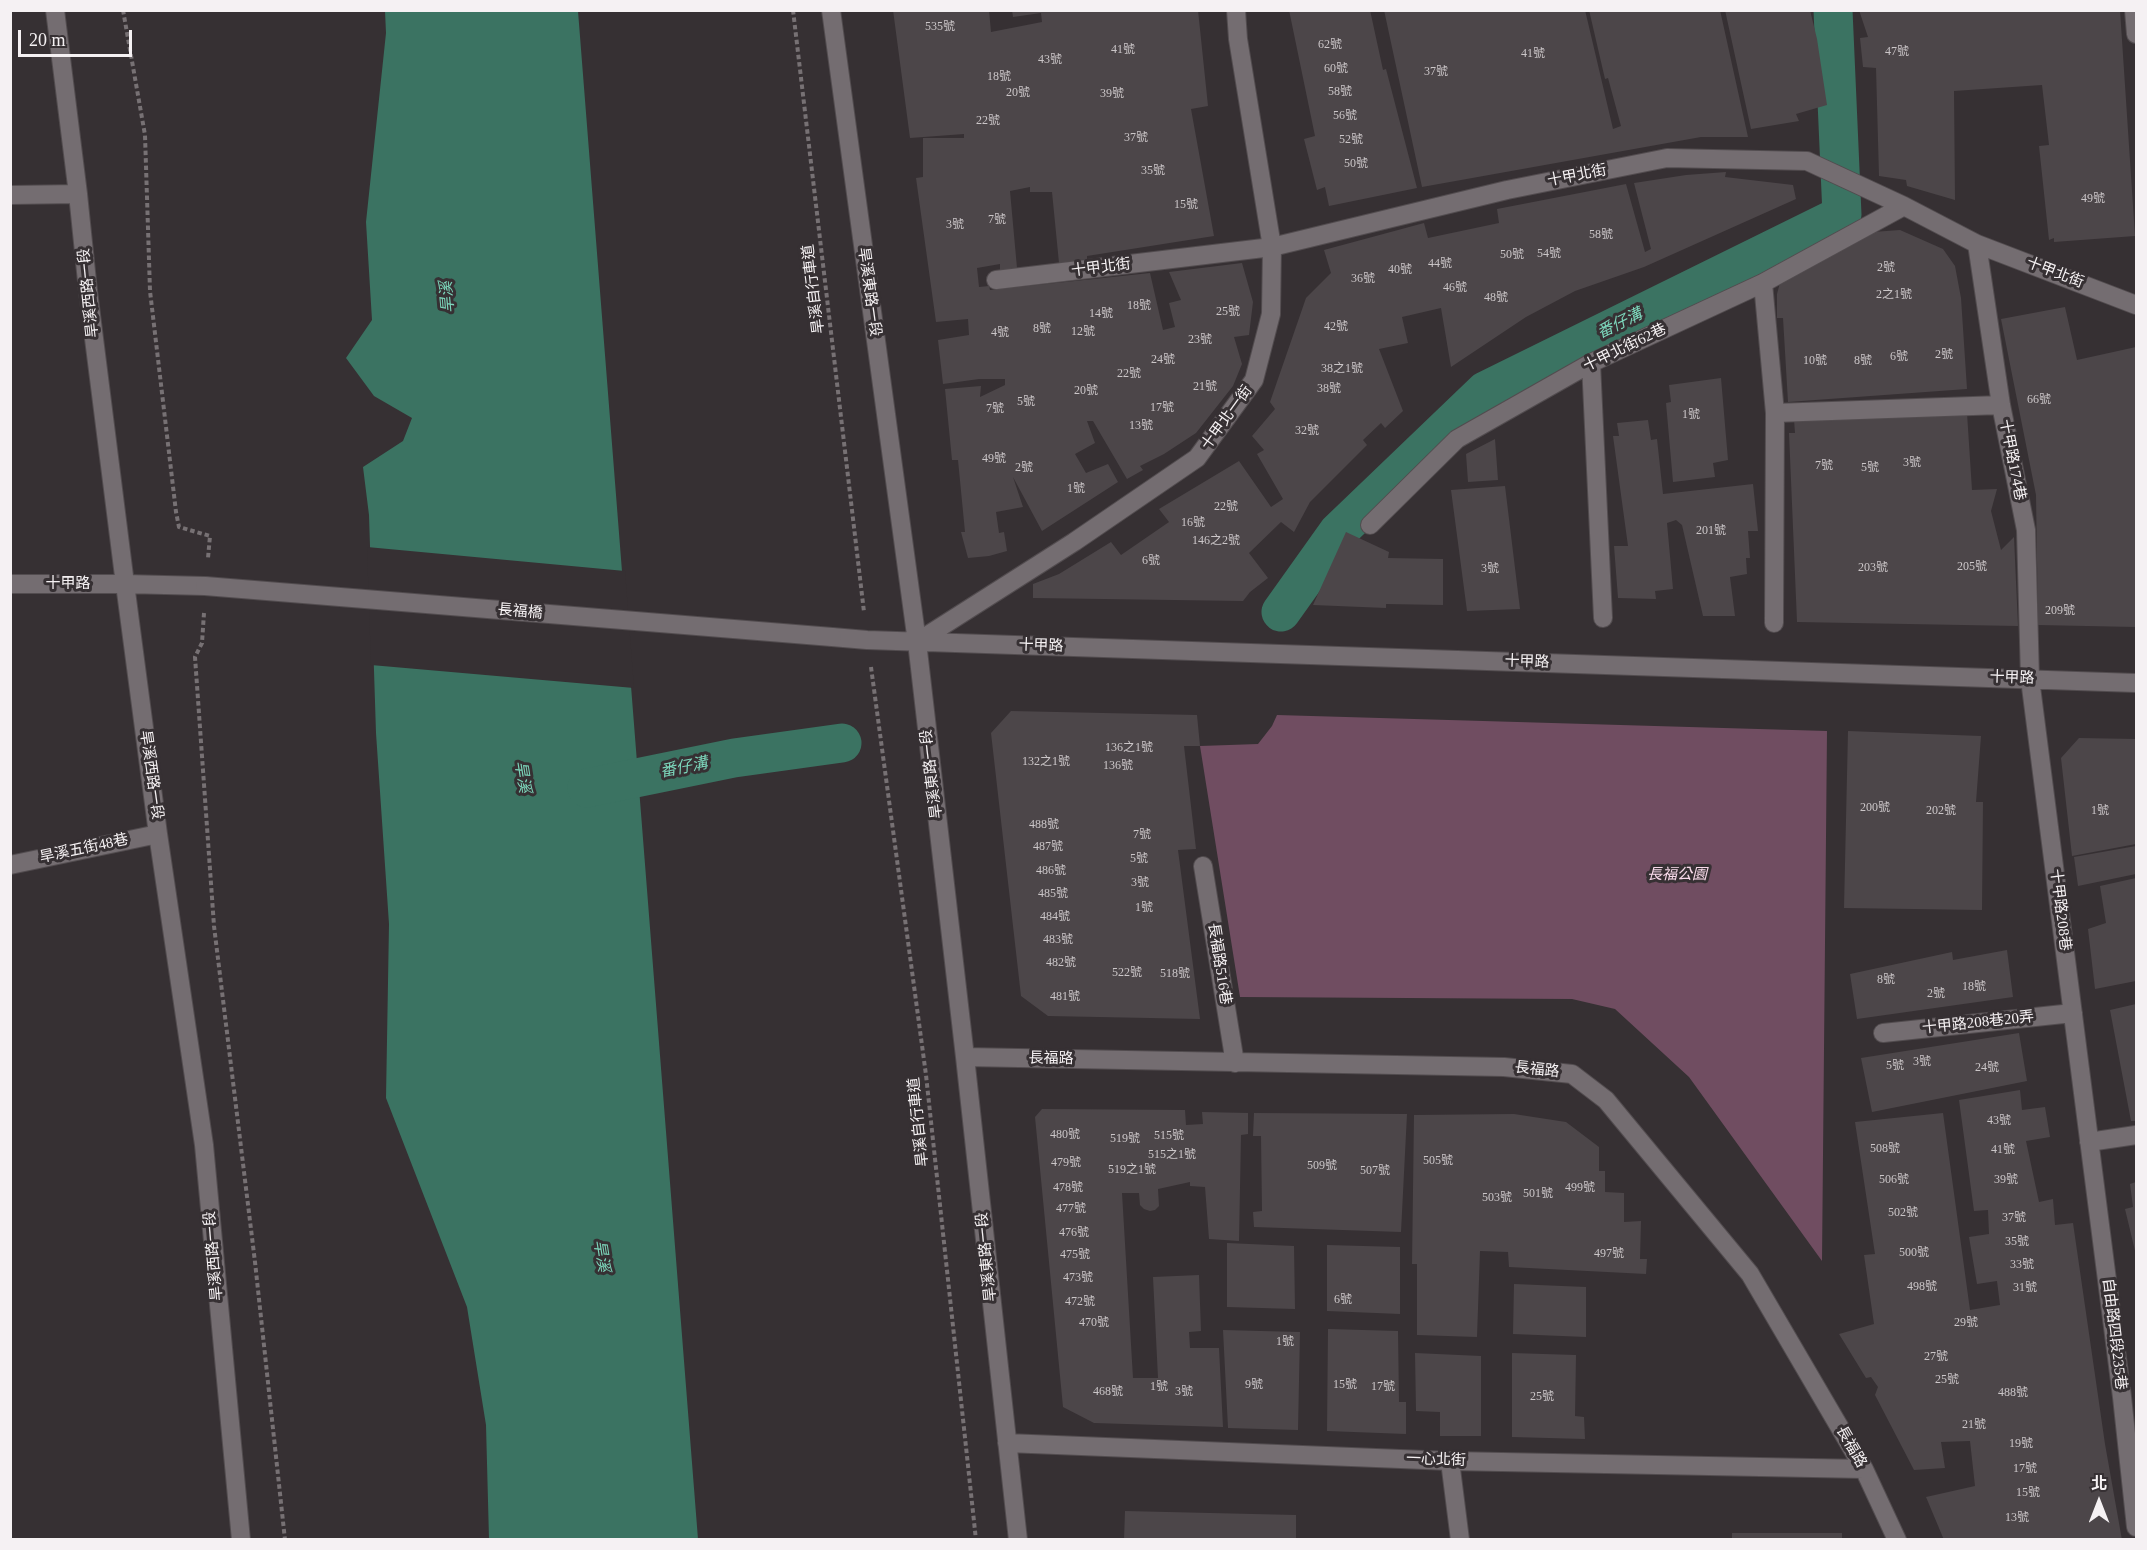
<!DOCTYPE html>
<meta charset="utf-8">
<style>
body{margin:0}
#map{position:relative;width:2147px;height:1550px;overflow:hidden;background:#363033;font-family:"Times New Roman","Noto Sans TC",serif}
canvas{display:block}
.frame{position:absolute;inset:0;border:12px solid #f5f1f3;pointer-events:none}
.north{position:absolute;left:2069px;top:1472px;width:60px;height:60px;-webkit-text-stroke:4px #363033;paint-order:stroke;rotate:0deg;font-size:16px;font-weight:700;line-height:24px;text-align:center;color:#f5f1f3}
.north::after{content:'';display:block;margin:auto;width:21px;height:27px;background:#f5f1f3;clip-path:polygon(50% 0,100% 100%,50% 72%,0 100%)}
.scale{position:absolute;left:18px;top:30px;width:114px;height:27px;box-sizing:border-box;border:3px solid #f5f1f3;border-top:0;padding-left:8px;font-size:18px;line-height:21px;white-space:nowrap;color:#f5f1f3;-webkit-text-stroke:4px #363033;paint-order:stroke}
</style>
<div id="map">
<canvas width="2147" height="1550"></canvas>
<div class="frame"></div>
<div class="north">北</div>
<div class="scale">20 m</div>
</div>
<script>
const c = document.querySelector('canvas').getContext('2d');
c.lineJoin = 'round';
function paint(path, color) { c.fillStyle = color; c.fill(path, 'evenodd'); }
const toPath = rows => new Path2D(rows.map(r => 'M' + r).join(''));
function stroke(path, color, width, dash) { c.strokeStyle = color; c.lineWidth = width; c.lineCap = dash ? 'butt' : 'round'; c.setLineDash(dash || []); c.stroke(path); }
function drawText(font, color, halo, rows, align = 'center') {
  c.font = font + ' "Times New Roman","Noto Sans TC",serif'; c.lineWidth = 6; c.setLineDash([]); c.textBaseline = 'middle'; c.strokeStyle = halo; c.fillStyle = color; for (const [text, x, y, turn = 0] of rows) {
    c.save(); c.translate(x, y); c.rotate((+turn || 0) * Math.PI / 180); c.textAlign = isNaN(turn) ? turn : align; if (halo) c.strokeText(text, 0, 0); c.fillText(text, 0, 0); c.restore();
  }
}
paint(toPath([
 [1277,715,1827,731,1822,1261,1689,1077,1615,1009,1572,999,1240,997,1200,746,1258,744,1272,726]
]), '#704d61');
paint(toPath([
 [385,11,578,11,698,1539,489,1539,486,1425,467,1307,386,1098,389,924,376,733,369,515,363,467,403,441,412,418,374,396,346,358,372,320,366,222,386,33]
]), '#3b7362');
paint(toPath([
 [367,547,625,571,634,688,371,665]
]), '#363033');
stroke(toPath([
 [1281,612,1338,532,1485,391,1842,215,1833,10],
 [587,788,734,758,842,743]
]), '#3b7362', 39);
paint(toPath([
 [893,10,989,10,991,32,1042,22,1041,13,1013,17,1012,10,1198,10,1208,106,1191,109,1214,236,1087,256,1087,259,1059,263,1052,192,1030,192,1030,187,1010,191,1017,268,1000,271,1000,264,977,268,979,287,989,286,990,290,1150,273,1163,330,1175,327,1169,303,1181,300,1169,272,1242,263,1253,302,1249,335,1234,337,1242,364,1233,386,1196,433,1164,454,1140,466,1143,470,1127,479,1093,421,1087,421,1095,443,1075,454,1086,473,1108,464,1118,482,1042,531,1013,477,1023,507,996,512,999,533,1004,532,1007,551,989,556,968,558,961,532,965,532,958,460,952,460,945,389,981,386,980,397,1005,385,1005,379,979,379,943,384,938,340,969,335,968,319,936,322,916,178,923,177,923,138,964,138,964,134,910,138],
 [1289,10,1370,10,1383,70,1386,69,1417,188,1329,206,1325,187,1317,190,1304,139,1315,136],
 [1384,10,1585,10,1613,129,1621,126,1608,78,1605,79,1589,10,1720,10,1748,137,1701,137,1422,187],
 [1725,10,1810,10,1817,39,1827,105,1796,114,1799,121,1751,129],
 [1859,10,2120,10,2135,236,2054,242,2054,238,2049,240,2039,146,2049,145,2042,85,1954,91,1955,200,1907,186,1906,180,1879,176,1876,68,1863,67,1860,38,1868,37],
 [1726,172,1725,177,1793,185,1796,199,1644,267,1575,291,1526,317,1451,367,1441,308,1402,317,1408,343,1379,349,1403,411,1385,428,1381,423,1363,440,1367,445,1310,502,1294,532,1281,522,1249,553,1268,578,1250,592,1243,601,1033,598,1033,584,1059,574,1111,542,1121,555,1169,522,1159,509,1239,461,1271,507,1283,499,1257,454,1264,450,1252,436,1275,409,1270,402,1306,298,1331,273,1324,250,1424,223,1428,238,1499,223,1497,209,1626,184,1645,252,1651,249,1634,183,1686,175],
 [1900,230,1943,249,1955,266,1961,298,1967,389,1788,402,1783,318,1777,318,1777,294,1781,279,1873,232],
 [2065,307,2077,360,2136,347,2136,627,2038,625,2036,495,2001,319],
 [1721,378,1728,460,1713,463,1715,477,1673,482,1666,403,1671,402,1669,385],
 [1967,413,1972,490,1997,489,1991,511,2001,550,2014,537,2018,626,1797,622,1789,433,1795,433,1794,420],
 [1648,420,1651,440,1657,439,1663,494,1753,484,1758,531,1748,531,1750,558,1746,558,1747,574,1730,577,1735,616,1703,616,1682,525,1676,520,1667,523,1673,589,1655,591,1656,599,1618,598,1614,546,1628,546,1613,436,1619,436,1617,423],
 [1495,439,1498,480,1468,482,1466,454],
 [1505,486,1520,609,1467,611,1451,490],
 [1346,532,1389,552,1388,558,1443,559,1443,605,1386,604,1386,608,1313,605],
 [1011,711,1197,715,1200,746,1184,746,1196,849,1178,850,1200,1019,1048,1016,1021,996,991,733],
 [1848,731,1981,736,1976,802,1983,802,1982,910,1844,908],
 [2079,738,2136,739,2136,844,2072,856,2061,758],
 [2136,846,2136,874,2078,886,2074,857],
 [2136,878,2136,981,2095,989,2088,929,2106,923,2100,886],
 [2007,950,2013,997,1857,1019,1850,974,1952,952,1953,960],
 [2136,1004,2136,1121,2131,1121,2110,1010],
 [2019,1033,2027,1081,1872,1112,1861,1058],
 [2020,1090,2022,1110,2045,1107,2050,1137,2026,1141,2039,1202,2053,1199,2055,1225,2073,1223,2105,1444,2122,1540,1944,1540,1926,1497,1975,1486,1970,1441,1941,1442,1945,1468,1914,1470,1875,1395,1878,1387,1871,1377,1866,1378,1839,1334,1874,1324,1864,1255,1875,1254,1855,1122,1943,1113,1970,1310,2000,1305,1997,1281,1977,1284,1969,1237,1989,1234,1988,1210,1974,1211,1959,1100],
 [1042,1109,1185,1110,1186,1125,1203,1124,1202,1112,1248,1113,1248,1134,1241,1135,1239,1241,1209,1239,1205,1187,1190,1186,1190,1182,1158,1189,1159,1206,1155,1210,1150,1211,1144,1209,1140,1205,1139,1193,1122,1193,1133,1378,1158,1378,1153,1277,1199,1275,1201,1331,1189,1332,1190,1348,1219,1348,1223,1427,1094,1423,1063,1407,1035,1117],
 [1254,1113,1407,1114,1401,1232,1254,1227,1253,1212,1262,1211,1261,1136,1253,1136],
 [1514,1114,1566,1122,1599,1147,1599,1171,1605,1171,1605,1192,1624,1193,1624,1222,1641,1221,1640,1259,1647,1259,1646,1274,1509,1267,1508,1252,1480,1251,1477,1337,1417,1335,1417,1264,1412,1264,1414,1115],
 [2136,1182,2136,1255,2125,1209,2133,1207,2130,1184],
 [1227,1243,1294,1246,1295,1309,1227,1307],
 [1327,1245,1400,1247,1400,1314,1327,1311],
 [1514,1284,1586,1287,1586,1337,1513,1334],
 [1328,1329,1398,1331,1399,1402,1406,1402,1406,1434,1327,1431],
 [1223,1330,1300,1332,1298,1430,1228,1428],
 [1415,1353,1481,1356,1481,1436,1440,1436,1440,1412,1416,1411],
 [1512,1353,1576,1355,1575,1416,1584,1417,1585,1439,1512,1437],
 [1125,1511,1296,1515,1296,1540,1124,1540],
 [1732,1533,1842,1533,1842,1540,1732,1540]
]), '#4c4649');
const minor = toPath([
 [55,10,78,194,88,291,125,584,158,834,204,1145,241,1540],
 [831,10,917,642,965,1057,1018,1540],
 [2134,10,2136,34],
 [10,195,78,194],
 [1977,244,2001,405,2026,530,2030,679,2122,1397,2136,1527],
 [996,280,1272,247,1507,190,1667,158,1807,161,1904,206,1977,244,2136,305],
 [1763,283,1775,413,1774,623],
 [1591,363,1603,618],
 [1775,413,2001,405],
 [1370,525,1457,439,1591,363,1763,283,1904,206],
 [10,584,125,584,205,586],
 [832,637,867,640,2136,683],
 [917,642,1074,542,1197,458,1254,380,1271,314,1272,247,1238,39,1236,10],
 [10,865,158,834],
 [1203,866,1235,1063],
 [1883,1033,2073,1013],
 [965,1057,1504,1067,1572,1074,1606,1100,1750,1274,1864,1469,1897,1540],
 [2089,1142,2136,1135],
 [1007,1443,1450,1461,1864,1469],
 [1450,1461,1460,1540]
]);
stroke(minor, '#524c4f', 20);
stroke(toPath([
 [123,10,145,135,150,291,176,512,179,527,210,536,208,558],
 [793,10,864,612],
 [204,613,202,643,195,657,214,926,255,1262,285,1540],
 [871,667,926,1075,976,1540]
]), '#777174', 4, [4.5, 3]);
stroke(minor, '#746d71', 18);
const minorBridge = toPath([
 [205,586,832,637]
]);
stroke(minorBridge, '#524c4f', 20, []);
stroke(minorBridge, '#746d71', 18);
drawText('12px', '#cbc6c8', null, [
 ["535號",940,27],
 ["62號",1330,45],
 ["41號",1123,50],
 ["47號",1897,52],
 ["41號",1533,54],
 ["43號",1050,60],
 ["60號",1336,69],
 ["37號",1436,72],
 ["18號",999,77],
 ["58號",1340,92],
 ["20號",1018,93],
 ["39號",1112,94],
 ["56號",1345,116],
 ["22號",988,121],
 ["37號",1136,138],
 ["52號",1351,140],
 ["50號",1356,164],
 ["35號",1153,171],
 ["49號",2093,199],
 ["15號",1186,205],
 ["7號",997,220],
 ["3號",955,225],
 ["58號",1601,235],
 ["54號",1549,254],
 ["50號",1512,255],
 ["44號",1440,264],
 ["2號",1886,268],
 ["40號",1400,270],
 ["36號",1363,279],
 ["46號",1455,288],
 ["2之1號",1894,295],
 ["48號",1496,298],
 ["18號",1139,306],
 ["25號",1228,312],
 ["14號",1101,314],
 ["42號",1336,327],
 ["8號",1042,329],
 ["12號",1083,332],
 ["4號",1000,333],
 ["23號",1200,340],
 ["2號",1944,355],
 ["6號",1899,357],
 ["24號",1163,360],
 ["10號",1815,361],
 ["8號",1863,361],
 ["38之1號",1342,369],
 ["22號",1129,374],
 ["21號",1205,387],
 ["38號",1329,389],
 ["20號",1086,391],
 ["66號",2039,400],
 ["5號",1026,402],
 ["17號",1162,408],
 ["7號",995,409],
 ["1號",1691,415],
 ["13號",1141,426],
 ["32號",1307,431],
 ["49號",994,459],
 ["3號",1912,463],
 ["7號",1824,466],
 ["2號",1024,468],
 ["5號",1870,468],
 ["1號",1076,489],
 ["22號",1226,507],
 ["16號",1193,523],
 ["201號",1711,531],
 ["146之2號",1216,541],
 ["6號",1151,561],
 ["205號",1972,567],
 ["203號",1873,568],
 ["3號",1490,569],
 ["209號",2060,611],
 ["136之1號",1129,748],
 ["132之1號",1046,762],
 ["136號",1118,766],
 ["200號",1875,808],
 ["202號",1941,811],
 ["1號",2100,811],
 ["488號",1044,825],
 ["7號",1142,835],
 ["487號",1048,847],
 ["5號",1139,859],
 ["486號",1051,871],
 ["3號",1140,883],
 ["485號",1053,894],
 ["1號",1144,908],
 ["484號",1055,917],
 ["483號",1058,940],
 ["482號",1061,963],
 ["522號",1127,973],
 ["518號",1175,974],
 ["8號",1886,980],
 ["18號",1974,987],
 ["2號",1936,994],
 ["481號",1065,997],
 ["3號",1922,1062],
 ["5號",1895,1066],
 ["24號",1987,1068],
 ["43號",1999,1121],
 ["480號",1065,1135],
 ["515號",1169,1136],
 ["519號",1125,1139],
 ["508號",1885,1149],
 ["41號",2003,1150],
 ["515之1號",1172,1155],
 ["505號",1438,1161],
 ["479號",1066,1163],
 ["509號",1322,1166],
 ["519之1號",1132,1170],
 ["507號",1375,1171],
 ["506號",1894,1180],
 ["39號",2006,1180],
 ["478號",1068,1188],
 ["499號",1580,1188],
 ["501號",1538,1194],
 ["503號",1497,1198],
 ["477號",1071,1209],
 ["502號",1903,1213],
 ["37號",2014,1218],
 ["476號",1074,1233],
 ["35號",2017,1242],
 ["500號",1914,1253],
 ["497號",1609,1254],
 ["475號",1075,1255],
 ["33號",2022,1265],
 ["473號",1078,1278],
 ["498號",1922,1287],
 ["31號",2025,1288],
 ["6號",1343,1300],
 ["472號",1080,1302],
 ["470號",1094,1323],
 ["29號",1966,1323],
 ["1號",1285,1342],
 ["27號",1936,1357],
 ["25號",1947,1380],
 ["9號",1254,1385],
 ["15號",1345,1385],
 ["1號",1159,1387],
 ["17號",1383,1387],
 ["468號",1108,1392],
 ["3號",1184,1392],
 ["488號",2013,1393],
 ["25號",1542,1397],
 ["21號",1974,1425],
 ["19號",2021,1444],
 ["17號",2025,1469],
 ["15號",2028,1493],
 ["13號",2017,1518]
]);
drawText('15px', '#f5f1f3', '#363033', [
 ["十甲北街",1577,176,-11],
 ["十甲北街",1101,268,-7],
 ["十甲北街",2055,273,21],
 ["旱溪自行車道",814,289,-97],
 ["旱溪東路一段",869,292,82],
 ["旱溪西路一段",89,293,-96],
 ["十甲北街62巷",1625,348,-26],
 ["十甲北一街",1227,418,-54],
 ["十甲路174巷",2012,460,79],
 ["十甲路",68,584],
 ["長福橋",520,612,5],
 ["十甲路",1041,646,2],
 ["十甲路",1527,662,2],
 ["十甲路",2012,678,2],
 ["旱溪東路一段",932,774,-97],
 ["旱溪西路一段",151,775,82],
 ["旱溪五街48巷",84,849,-12],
 ["十甲路208巷",2060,910,83],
 ["長福路516巷",1219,964,81],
 ["十甲路208巷20弄",1978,1023,-6],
 ["長福路",1051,1059,1],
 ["長福路",1537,1070,6],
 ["旱溪自行車道",919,1122,-96],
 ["旱溪西路一段",214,1256,-95],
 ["旱溪東路一段",987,1257,-96],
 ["自由路四段235巷",2114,1334,83],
 ["長福路",1851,1447,60],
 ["一心北街",1436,1460,2]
]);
drawText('italic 15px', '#f8daea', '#363033', [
 ["長福公園",1677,875]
]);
drawText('italic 16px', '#7cd6bb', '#363033', [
 ["旱溪",448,297,-95],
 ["番仔溝",1620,324,-26],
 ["番仔溝",684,768,-11],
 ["旱溪",522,777,81],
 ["旱溪",601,1256,81]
]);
</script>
